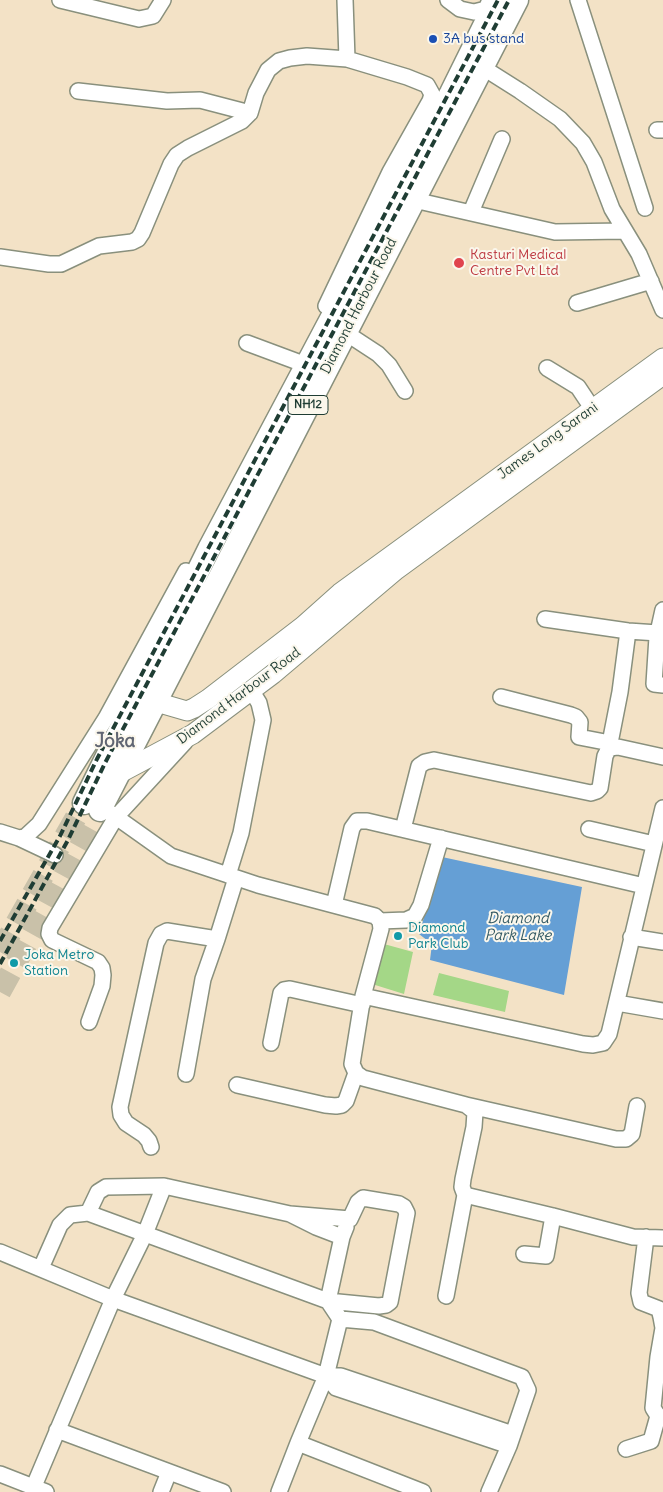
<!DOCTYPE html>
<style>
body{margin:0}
canvas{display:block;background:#f3e2c6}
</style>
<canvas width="663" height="1492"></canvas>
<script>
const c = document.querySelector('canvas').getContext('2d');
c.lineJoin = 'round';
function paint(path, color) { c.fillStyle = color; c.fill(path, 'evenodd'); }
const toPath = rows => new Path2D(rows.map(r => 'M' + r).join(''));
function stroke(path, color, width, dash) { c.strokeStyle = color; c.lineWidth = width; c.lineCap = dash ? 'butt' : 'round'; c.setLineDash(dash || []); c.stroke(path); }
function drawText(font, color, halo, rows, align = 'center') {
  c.font = font + ' Delius,sans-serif'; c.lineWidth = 4; c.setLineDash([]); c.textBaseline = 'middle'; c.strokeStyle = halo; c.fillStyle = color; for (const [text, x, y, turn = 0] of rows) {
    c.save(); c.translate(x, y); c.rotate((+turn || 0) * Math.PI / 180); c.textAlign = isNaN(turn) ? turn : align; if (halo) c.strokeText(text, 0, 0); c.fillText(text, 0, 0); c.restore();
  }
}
paint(toPath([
 [384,944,413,952,404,994,372,984],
 [439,973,509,991,505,1012,433,995]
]), '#a4d787');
paint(toPath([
 [442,857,582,887,564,995,430,960,432,944,419,934]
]), '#659fd5');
stroke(toPath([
 [0,952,84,803],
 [0,992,100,810]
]), '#c9c1a9', 22, [22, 11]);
const minor = toPath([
 [60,0,139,19,153,16,163,0],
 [448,0,460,9,474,12,486,9,490,0],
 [578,0,645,208],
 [482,67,520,91,560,119,583,143,594,162,612,209,639,254,663,310],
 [78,91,167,101,200,100,250,113],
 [657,130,663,130],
 [414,200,555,232,625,231],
 [471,212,502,139],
 [0,257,49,264,61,264,99,246,132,242,138,239,142,233,171,164,177,155,188,148,242,121,250,113,256,93,268,70,279,61,290,58,307,56,347,59],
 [577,303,651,281],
 [326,306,390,172,430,101,432,94,427,85,407,77,347,59,345,0],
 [346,333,378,354,389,365,405,391],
 [247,343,298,362],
 [547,368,578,387,592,408],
 [663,610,657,637,654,684,663,685],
 [545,619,628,631,658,633],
 [501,697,571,715,576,717,580,722,579,737,610,743],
 [609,748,620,692,628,631],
 [95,802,171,856,258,885,375,916,380,921,381,929,363,996,583,1044,593,1045,603,1043,609,1034,663,808],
 [403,829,419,766,425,762,434,760,591,793,597,791,600,788,605,756,609,748,618,747,663,757],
 [589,829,654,844],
 [0,832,19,838,25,837,39,824,106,718,186,571],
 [19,838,55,855],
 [228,875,241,833,263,720,259,703,251,690],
 [334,905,352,828,357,821,367,821,644,886],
 [380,921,406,920,415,916,421,905,441,838],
 [631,937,663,942],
 [363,996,352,1064,356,1073,363,1078,466,1105,475,1112,474,1127,463,1179,462,1187,465,1195,553,1216,633,1237,663,1238],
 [617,1003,663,1011],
 [89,1022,102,986,103,975,102,968,98,962,52,940,49,934,50,928,116,817,185,742],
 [271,1043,281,993,284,990,290,989,362,1005],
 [186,1074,203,979,217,939,236,878],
 [237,1085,325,1105,336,1106,342,1105,346,1101,356,1073],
 [466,1105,616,1139,626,1139,632,1134,637,1106],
 [151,1147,149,1141,144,1135,126,1123,121,1115,120,1107,156,943,161,934,167,931,217,939],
 [88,1213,328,1301,379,1306,386,1305,390,1302,407,1213,404,1207,399,1204,363,1198,358,1202,350,1219,290,1214],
 [646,1237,639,1293,641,1302,659,1309,661,1317,663,1328,658,1357,653,1408,658,1416,663,1417],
 [0,1252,113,1299,326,1376,298,1443,423,1492],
 [524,1254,546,1256,553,1216],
 [41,1268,60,1225,70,1215,88,1213,98,1192,106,1187,164,1186,290,1214,316,1227,342,1237],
 [446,1296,465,1195],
 [340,1319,374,1322,522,1377,528,1390,509,1446,489,1492],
 [326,1376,336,1388,509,1446],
 [326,1376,341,1376,513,1434],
 [326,1376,340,1319,328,1301,342,1237,346,1227],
 [57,1430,223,1492],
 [626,1449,651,1441,658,1416],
 [0,1474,46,1492],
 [34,1486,113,1299,145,1234,164,1186],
 [161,1492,169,1472],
 [279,1492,298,1443]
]);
const major = toPath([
 [144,696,156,702,187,711,194,708,208,699,303,626,340,593,663,358],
 [114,772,120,773,193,734,273,674,396,570,663,375]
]);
const highway = toPath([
 [84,803,209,549,451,93,497,0],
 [100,810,517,0]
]);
stroke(minor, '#89907d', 18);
stroke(major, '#89907d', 21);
stroke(highway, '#89907d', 25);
stroke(minor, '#fff', 15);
stroke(major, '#fff', 19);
stroke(highway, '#fff', 22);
stroke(toPath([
 [0,941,60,836,97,759,498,0],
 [0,964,68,840,105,763,509,0]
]), '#1f3d34', 4, [8, 4]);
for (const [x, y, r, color] of [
 [433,39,5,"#1a4fb4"],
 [459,263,6,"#e0444e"],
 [398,936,5,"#0f9aa8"],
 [14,963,5,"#0f9aa8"]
]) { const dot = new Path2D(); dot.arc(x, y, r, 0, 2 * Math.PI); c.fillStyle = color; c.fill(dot); stroke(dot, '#fbf7ec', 2); }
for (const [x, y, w] of [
 [308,405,40]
]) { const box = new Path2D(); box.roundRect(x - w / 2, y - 9.5, w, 19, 4); c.fillStyle = '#fbf7ec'; c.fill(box); stroke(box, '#1f3d34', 1); }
drawText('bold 12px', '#1f3d34', null, [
 ["NH12",308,405]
]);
drawText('14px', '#164399', '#fbf7ec', [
 ["3A bus stand",443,39]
], 'left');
drawText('14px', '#be3a42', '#fbf7ec', [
 ["Kasturi Medical",470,255],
 ["Centre Pvt Ltd",470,271]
], 'left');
drawText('14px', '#1f3d34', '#fbf7ec', [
 ["Diamond Harbour Road",359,306,-63],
 ["James Long Sarani",548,441,-36],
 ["Diamond Harbour Road",239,696,-37]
]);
drawText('14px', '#0d838f', '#fbf7ec', [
 ["Diamond",408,928],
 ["Park Club",408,944],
 ["Joka Metro",24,955],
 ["Station",24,971]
], 'left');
drawText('italic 15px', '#345a64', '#fbf7ec', [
 ["Diamond",518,919],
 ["Park Lake",518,936]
]);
drawText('bold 19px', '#606572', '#fbf7ec', [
 ["Joka",115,742]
]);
</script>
